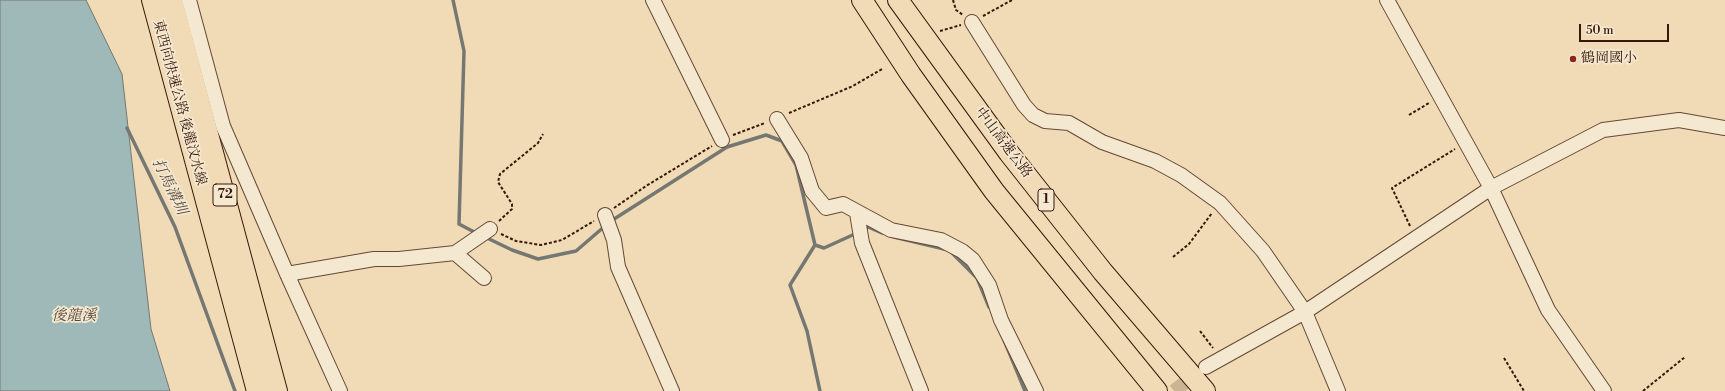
<!DOCTYPE html>
<meta charset="utf-8">
<style>
body{margin:0}
#map{position:relative;width:1725px;height:391px;overflow:hidden;background:#f0dbb6;font-family:"Libre Bodoni",serif}
canvas{display:block}
.scale{position:absolute;left:1579px;top:24px;width:90px;height:18px;box-sizing:border-box;border:2px solid #381708;border-top:0;padding-left:5px;font-size:12px;line-height:14px;white-space:nowrap;color:#381708;-webkit-text-stroke:3px #f5e8d0;paint-order:stroke}
</style>
<div id="map">
<canvas width="1725" height="391"></canvas>
<div class="scale">50 m</div>
</div>
<script>
const c = document.querySelector('canvas').getContext('2d');
c.lineJoin = 'round';
function paint(path, color) { c.fillStyle = color; c.fill(path, 'evenodd'); }
const toPath = rows => new Path2D(rows.map(r => 'M' + r).join(''));
function stroke(path, color, width, dash) { c.strokeStyle = color; c.lineWidth = width; c.lineCap = dash ? 'butt' : 'round'; c.setLineDash(dash || []); c.stroke(path); }
function drawText(font, color, halo, rows, align = 'center') {
  c.font = font + ' "Libre Bodoni","Noto Serif TC",serif'; c.lineWidth = 3.5; c.setLineDash([]); c.textBaseline = 'middle'; c.strokeStyle = halo; c.fillStyle = color; for (const [text, x, y, turn = 0] of rows) {
    c.save(); c.translate(x, y); c.rotate((+turn || 0) * Math.PI / 180); c.textAlign = isNaN(turn) ? turn : align; if (halo) c.strokeText(text, 0, 0); c.fillText(text, 0, 0); c.restore();
  }
}
const water = toPath([
 [0,0,86,0,122,74,151,329,170,391,0,391,0,0]
]);
paint(water, '#9eb9b8');
stroke(water, '#757872', 1);
stroke(toPath([
 [453,0,464,51,459,224,478,234],
 [127,128,175,227,235,391],
 [611,221,727,147,766,135,782,141,796,165,815,245,790,285,807,331,820,391],
 [862,230,868,227,882,233],
 [485,237,512,250,538,259,576,251,605,226],
 [894,237,944,249],
 [815,245,824,248,857,233],
 [950,251,977,278,989,307],
 [1004,340,1025,391]
]), '#757872', 3.5);
stroke(toPath([
 [1174,391,1199,372]
]), '#cbb493', 14, [14, 7]);
const minor = toPath([
 [189,0,223,126,287,274,340,391],
 [653,0,722,140],
 [1387,0,1491,188,1548,310,1604,391],
 [972,22,1024,105,1033,115,1045,121,1069,123,1102,142,1155,161,1181,175,1220,203,1263,251,1305,312,1338,391],
 [777,119,801,158,812,191,826,208,843,204,891,230,941,240,962,251,973,260,989,285,1001,320,1036,391],
 [857,213,862,243,921,391],
 [605,215,614,240,618,267,672,391],
 [455,253,490,229],
 [287,274,374,259,399,259,455,253,484,278],
 [1206,367,1305,312,1491,188,1603,130,1679,120,1725,128]
]);
const highway = toPath([
 [152,0,257,391],
 [172,0,277,391],
 [862,0,911,75,994,191,1157,391],
 [898,0,1009,153,1103,272,1205,391]
]);
stroke(minor, '#664834', 16);
stroke(highway, '#381708', 22);
stroke(toPath([
 [953,0,956,10,963,15],
 [983,16,1012,0],
 [940,31,961,25],
 [789,113,853,86,882,69],
 [1409,115,1429,103],
 [733,135,765,123],
 [614,208,646,186,712,146],
 [499,221,512,209,512,204,498,182,500,174,538,143,543,134],
 [1410,226,1392,188,1455,149],
 [501,234,516,241,541,245,562,240,594,221],
 [1173,257,1189,244,1212,213],
 [1200,331,1213,348],
 [1504,358,1524,391],
 [1643,391,1685,357]
]), '#381708', 2, [3, 2]);
stroke(minor, '#f5e8d0', 14);
stroke(highway, '#f0dbb6', 20);
for (const [x, y, r, color] of [
 [1573,59,4,"#8f2418"]
]) { const dot = new Path2D(); dot.arc(x, y, r, 0, 2 * Math.PI); c.fillStyle = color; c.fill(dot); stroke(dot, '#f5e8d0', 1.5); }
for (const [x, y, w] of [
 [225,195,24],
 [1046,200,16]
]) { const box = new Path2D(); box.roundRect(x - w / 2, y - 11, w, 22, 3); c.fillStyle = '#f5e8d0'; c.fill(box); stroke(box, '#381708', 1); }
drawText('bold 13px', '#381708', null, [
 ["72",225,195],
 ["1",1046,200]
]);
drawText('14px', '#381708', '#f5e8d0', [
 ["鶴岡國小",1581,59]
], 'left');
drawText('14px', '#381708', '#f5e8d0', [
 ["東西向快速公路 後龍汶水線",179,103,75],
 ["中山高速公路",1003,143,53]
]);
drawText('italic 15px', '#57483d', '#f5e8d0', [
 ["打馬溝圳",169,187,64],
 ["後龍溪",74,316]
]);
</script>
